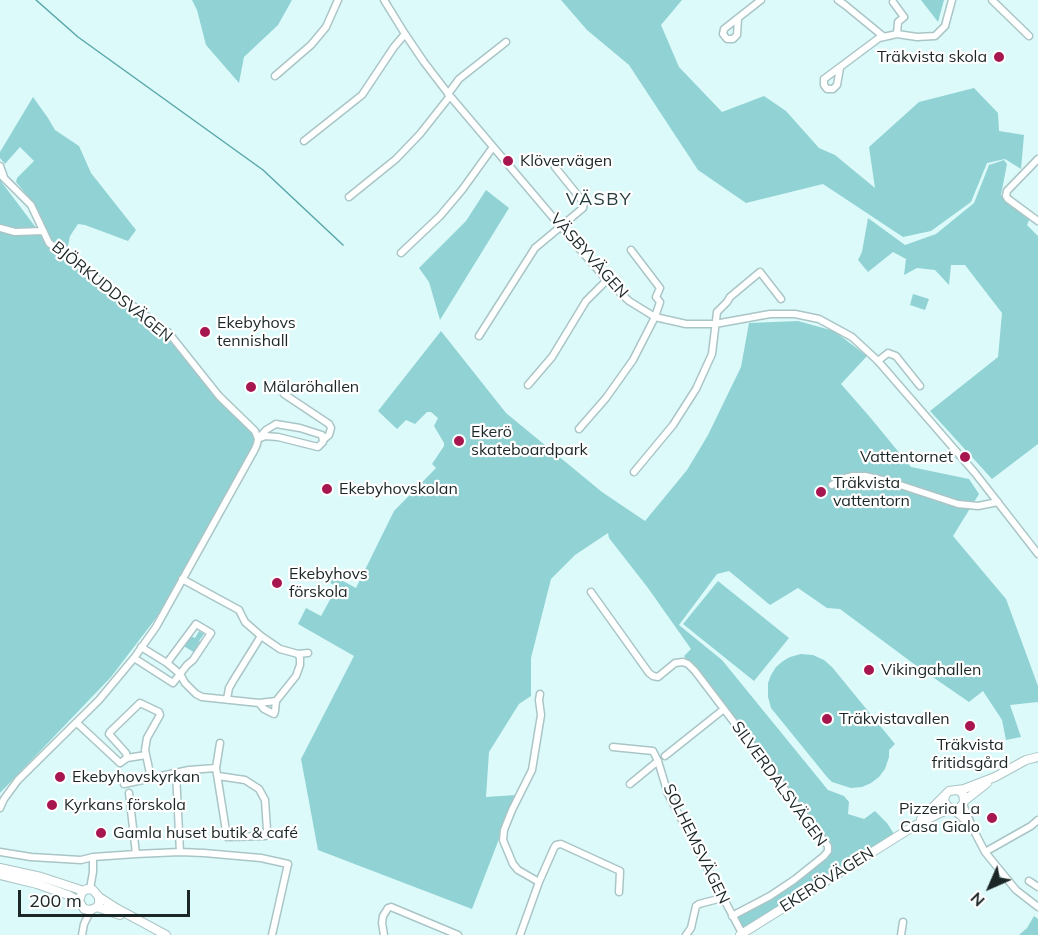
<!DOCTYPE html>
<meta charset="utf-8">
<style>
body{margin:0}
#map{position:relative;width:1038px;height:935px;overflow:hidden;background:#ddfafa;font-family:Mulish,sans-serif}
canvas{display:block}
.north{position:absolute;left:960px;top:857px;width:60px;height:60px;-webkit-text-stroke:4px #fff;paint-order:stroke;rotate:225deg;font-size:16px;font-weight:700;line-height:24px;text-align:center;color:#1b2626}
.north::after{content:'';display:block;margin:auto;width:21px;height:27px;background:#1b2626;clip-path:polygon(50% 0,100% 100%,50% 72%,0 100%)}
.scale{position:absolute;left:18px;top:890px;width:172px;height:27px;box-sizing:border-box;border:3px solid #1b2626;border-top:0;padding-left:8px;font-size:18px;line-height:21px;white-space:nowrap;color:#1b2626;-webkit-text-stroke:4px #fff;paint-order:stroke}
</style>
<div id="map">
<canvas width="1038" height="935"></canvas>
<div class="north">N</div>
<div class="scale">200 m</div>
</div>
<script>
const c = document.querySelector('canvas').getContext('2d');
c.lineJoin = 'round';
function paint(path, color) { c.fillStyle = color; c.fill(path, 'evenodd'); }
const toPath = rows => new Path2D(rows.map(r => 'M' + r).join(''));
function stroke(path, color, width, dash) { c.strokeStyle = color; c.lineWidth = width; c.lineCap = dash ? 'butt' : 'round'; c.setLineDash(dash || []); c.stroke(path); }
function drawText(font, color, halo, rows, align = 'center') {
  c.font = font + ' Mulish,sans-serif'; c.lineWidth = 4.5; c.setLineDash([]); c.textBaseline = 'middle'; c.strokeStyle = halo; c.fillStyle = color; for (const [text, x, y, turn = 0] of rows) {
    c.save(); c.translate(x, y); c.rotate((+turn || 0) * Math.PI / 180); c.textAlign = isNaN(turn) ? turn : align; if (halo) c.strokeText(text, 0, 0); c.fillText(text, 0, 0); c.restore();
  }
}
paint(toPath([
 [192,0,292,0,278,25,244,57,239,83,206,45,197,10],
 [561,0,682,0,661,25,679,67,722,112,764,96,786,111,819,148,835,155,875,188,869,147,919,102,974,88,998,113,999,131,1024,135,1021,169,1005,159,987,163,971,202,931,231,903,237,823,184,746,203,698,170,629,65,587,30],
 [921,0,944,0,938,22],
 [33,97,48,118,55,130,79,146,91,173,136,230,128,241,85,225,78,224,70,236,67,251,59,244,53,242,32,201,16,182,17,178,34,161,20,147,5,164,0,158,0,152],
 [1004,160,1007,164,1001,195,1007,201,1030,218,1027,225,1038,236,1038,444,992,479,930,411,998,357,1002,313,965,265,951,265,949,285,935,270,917,268,904,275,906,259,893,252,868,272,858,260,862,252,868,218,905,245,936,234,974,203,989,165],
 [0,180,49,245,121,302,167,335,220,402,252,431,254,439,253,448,166,605,111,677,0,793],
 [486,190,509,208,440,320,429,282,419,268,466,221],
 [913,294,929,299,925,310,910,305],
 [798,321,834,331,867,356,841,384,869,416,911,467,969,479,979,494,953,536,1006,599,1038,686,1038,702,1010,705,1021,737,1006,740,1002,720,983,691,969,702,918,667,840,609,827,608,798,588,770,605,729,571,717,574,679,625,722,660,828,790,844,796,849,802,848,814,864,819,875,811,887,823,896,837,742,934,732,916,770,896,828,851,787,792,684,656,691,649,648,588,609,538,608,533,575,555,551,579,531,658,531,696,519,704,489,752,486,797,516,795,472,909,318,850,301,759,354,656,298,624,306,608,321,616,337,587,324,579,328,573,356,588,394,511,436,468,432,464,444,446,444,443,434,426,438,418,431,412,427,412,415,424,406,420,397,429,378,411,441,331,506,413,602,492,645,521,687,470,708,435,741,367,749,323],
 [718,581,789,638,754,681,683,624],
 [199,631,204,634,199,641,202,643,195,653,182,645,189,635,195,638],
 [801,654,813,655,824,660,832,667,895,744,889,750,889,757,885,769,879,777,871,783,862,787,851,788,832,782,827,777,771,708,768,697,768,683,771,675,776,667,783,661,790,657],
 [1034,916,1038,919,1038,935,1019,935,1027,928]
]), '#91d2d4');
stroke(toPath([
 [36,0,78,37,263,170,343,245]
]), '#59a7a9', 1.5);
const minor = toPath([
 [384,0,405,34,424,62,450,96,584,254,607,280,629,301,655,317,686,324,715,324,770,314,795,314,819,319,852,337,878,361,943,436,975,473,1038,554],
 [838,0,845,5,884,37],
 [992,0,1029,36],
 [893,2,904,17,898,22,897,34],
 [738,18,737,35,733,39,727,39,723,34,724,29,738,18,761,0],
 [840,68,837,85,833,89,827,89,824,85,824,79,879,38,897,34,917,37,935,36,945,26,952,0],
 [275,76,311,45,326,27,338,0],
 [448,94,459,79,506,42],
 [304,141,362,95,394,47,405,34],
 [1038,159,1007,191,1006,196,1008,199,1038,221],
 [0,166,4,177],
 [0,174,31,205,49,243,168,332,219,396,255,431,258,439,257,444,255,449,156,627,134,658,99,700,18,780,4,799,0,808],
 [349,197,396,159,420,134,450,96],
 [0,228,15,232,43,231],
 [401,253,440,216,462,190,493,147],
 [479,336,535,248,583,208,584,203,555,167],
 [878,361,888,353,896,356,920,386],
 [528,385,552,357,586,301,607,280],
 [284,394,329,424,331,428,329,435,323,440],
 [276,424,300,428,322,435,323,442,318,447,278,437,265,436,258,439,266,430,276,424],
 [579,429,606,398,633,360,655,317,660,302,656,297,660,288,631,250],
 [634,472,673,425,696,389,712,354,717,312,727,302,730,297,760,272,781,299],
 [832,485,841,479,853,476,865,476,891,482,958,504,978,506,998,502],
 [591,592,649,673,653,676,658,677,675,663,683,662,688,664,695,671,828,846,828,851,824,856,794,880,770,896,732,916],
 [141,647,167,663,180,674,185,683,196,694,202,697,259,703,276,701,296,676,300,665,300,658,298,654,280,649,261,636,245,622,239,610,182,579],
 [298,654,308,653],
 [134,658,173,683,187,665,193,660,211,633,196,624,167,663],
 [227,699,229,688,233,681,261,636],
 [259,703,264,709,274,714,275,711,276,701],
 [77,723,120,763,127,758,126,753,109,734,110,732,140,703,159,712,160,715,147,738,145,750,151,778],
 [613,747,653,751,658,761,668,794,743,935],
 [665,756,724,709],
 [127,758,146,755],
 [216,768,220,743],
 [176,773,180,852],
 [124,784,189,770,216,768,227,837,265,836,267,830,265,800,259,789,245,780,218,776],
 [630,784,658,761],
 [129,793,136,854],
 [963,804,973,829,985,852,1016,890,1038,907],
 [954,810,970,826],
 [0,852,31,857,81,860,93,857,136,854,180,852,204,853,261,858,288,864,272,935],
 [985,852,1031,826,1038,820],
 [1029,881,1038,887],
 [539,882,518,870,513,864,503,840,504,830,512,810,532,770,541,715,539,700,540,694],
 [90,889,93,872,93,857],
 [82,935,84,924,91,910],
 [384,935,382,923,383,916,388,908,391,907,458,935],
 [520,935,539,882,554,848,556,845,561,844,620,871,619,892],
 [686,935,691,928,696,906,699,904,722,898],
 [901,935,903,922]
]);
const major = toPath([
 [945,796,944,801,948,807,951,809,958,809,963,804,964,801,963,794,958,790],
 [964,801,987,783],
 [921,819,949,791,964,789,995,777,1026,760,1038,757],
 [0,868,41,877,84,891],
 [0,875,37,884,68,895,79,901],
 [99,897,99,904,97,907,91,910,84,909,79,901,82,892,87,889,93,890,99,897,116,908,166,935],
 [97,907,120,915],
 [740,935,914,826,940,813,951,809]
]);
stroke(minor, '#aac5c6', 9);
stroke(major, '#aac5c6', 10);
stroke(minor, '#fff', 6);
stroke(major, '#fff', 8);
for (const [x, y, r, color] of [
 [999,57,6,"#a81650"],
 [508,161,6,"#a81650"],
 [205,332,6,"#a81650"],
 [251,387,6,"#a81650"],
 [459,441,6,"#a81650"],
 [965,457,6,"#a81650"],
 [327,489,6,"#a81650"],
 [821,492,6,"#a81650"],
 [277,583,6,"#a81650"],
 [869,670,6,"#a81650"],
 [827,719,6,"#a81650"],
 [970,726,6,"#a81650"],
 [60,777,6,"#a81650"],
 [52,805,6,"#a81650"],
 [992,818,6,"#a81650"],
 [101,833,6,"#a81650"]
]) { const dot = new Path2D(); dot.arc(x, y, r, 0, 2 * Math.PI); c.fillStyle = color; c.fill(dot); stroke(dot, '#fff', 2); }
drawText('16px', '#1b2626', '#fff', [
 ["Träkvista skola",987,57,"right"],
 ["Klövervägen",520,161],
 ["Ekebyhovs",217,323],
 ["tennishall",217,341],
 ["Mälaröhallen",263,387],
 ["Ekerö",471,432],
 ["skateboardpark",471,450],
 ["Vattentornet",953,457,"right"],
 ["Träkvista",833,483],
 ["vattentorn",833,501],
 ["Ekebyhovskolan",339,489],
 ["Ekebyhovs",289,574],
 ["förskola",289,592],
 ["Vikingahallen",881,670],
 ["Träkvistavallen",839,719],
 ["Träkvista",970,745,"center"],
 ["fritidsgård",970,763,"center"],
 ["Ekebyhovskyrkan",72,777],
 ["Kyrkans förskola",64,805],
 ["Pizzeria La",980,809,"right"],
 ["Casa Gialo",980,827,"right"],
 ["Gamla huset butik & café",113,833]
], 'left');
drawText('16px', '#1b2626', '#fff', [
 ["VÄSBYVÄGEN",589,256,48],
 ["BJÖRKUDDSVÄGEN",112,292,39],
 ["SILVERDALSVÄGEN",779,784,54],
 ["SOLHEMSVÄGEN",696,844,64],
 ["EKERÖVÄGEN",827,880,-32]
]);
c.letterSpacing = '1.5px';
drawText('18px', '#243c3d', '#fff', [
 ["VÄSBY",599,200]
]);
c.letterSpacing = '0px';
</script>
